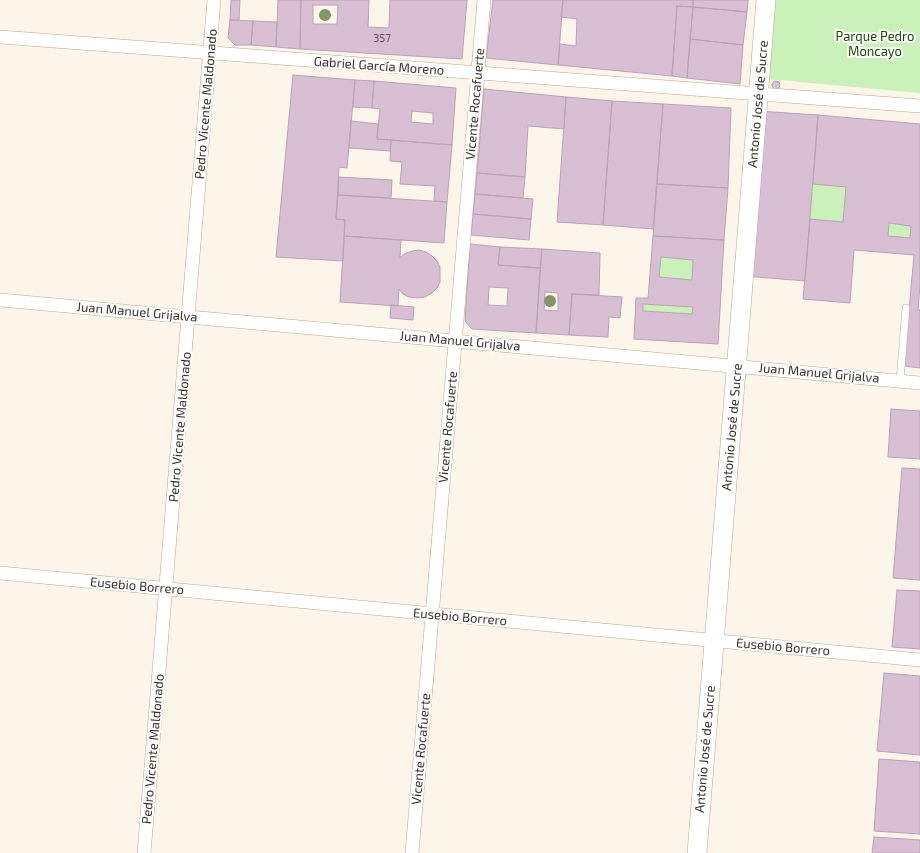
<!DOCTYPE html>
<meta charset="utf-8">
<style>
body{margin:0}
canvas{display:block;background:#fcf5ea}
</style>
<canvas width="920" height="853"></canvas>
<script>
const c = document.querySelector('canvas').getContext('2d');
c.lineJoin = 'round';
function paint(path, color) { c.fillStyle = color; c.fill(path, 'evenodd'); }
const toPath = rows => new Path2D(rows.map(r => 'M' + r).join(''));
function stroke(path, color, width, dash) { c.strokeStyle = color; c.lineWidth = width; c.lineCap = dash ? 'butt' : 'round'; c.setLineDash(dash || []); c.stroke(path); }
function drawText(font, color, halo, rows, align = 'center') {
  c.font = font + ' "Exo 2",sans-serif'; c.lineWidth = 4; c.setLineDash([]); c.textBaseline = 'middle'; c.strokeStyle = halo; c.fillStyle = color; for (const [text, x, y, turn = 0] of rows) {
    c.save(); c.translate(x, y); c.rotate((+turn || 0) * Math.PI / 180); c.textAlign = isNaN(turn) ? turn : align; if (halo) c.strokeText(text, 0, 0); c.fillText(text, 0, 0); c.restore();
  }
}
paint(toPath([
 [774,0,920,0,920,93,767,79],
 [813,184,846,187,843,222,810,219],
 [889,223,911,226,910,238,888,236],
 [661,257,693,260,692,280,659,277],
 [643,304,693,307,692,314,643,311]
]), '#caf1b9');
const building = toPath([
 [231,0,240,0,239,20,230,20,231,0],
 [278,0,301,0,300,49,276,47,278,0],
 [301,0,369,0,368,27,389,28,390,0,467,0,462,59,300,49,301,0],
 [313,5,338,5,337,24,313,24,313,5],
 [493,0,563,0,558,65,486,58,493,0],
 [563,0,693,0,693,7,677,6,672,76,558,65,560,44,576,46,577,19,561,17,563,0],
 [693,0,748,0,747,12,693,7,693,0],
 [677,6,693,7,687,78,672,76,677,6],
 [693,7,747,12,743,45,690,39,693,7],
 [230,20,253,21,251,45,235,45,228,38,230,20],
 [253,21,277,22,276,47,251,45,253,21],
 [690,39,743,45,740,84,687,78,690,39],
 [293,75,355,80,347,168,339,167,336,219,345,220,343,261,276,257,293,75],
 [355,80,374,81,372,108,353,107,355,80],
 [374,81,456,88,452,145,377,139,380,109,372,108,374,81],
 [412,111,433,113,433,124,411,122,412,111],
 '772 85a4 4 0 1 1 8 0a4 4 0 1 1-8 0Z',
 [484,89,566,97,564,129,528,126,525,177,477,173,484,89],
 [566,97,612,101,603,225,557,222,566,97],
 [612,101,663,104,653,229,603,225,612,101],
 [663,104,731,108,728,188,657,184,663,104],
 [758,111,818,115,805,281,745,276,758,111],
 [818,115,920,124,920,285,918,310,920,310,920,368,904,366,914,255,854,250,850,303,803,299,810,219,843,222,846,187,813,184,818,115],
 [889,223,911,226,910,238,888,236,889,223],
 [351,121,378,124,377,139,391,140,390,151,349,148,351,121],
 [391,140,452,145,447,202,434,201,435,186,400,184,402,162,390,161,391,140],
 [477,173,525,177,523,198,475,194,477,173],
 [339,177,392,180,391,198,338,195,339,177],
 [657,184,728,188,724,240,653,236,657,184],
 [475,194,533,199,531,219,473,214,475,194],
 [338,195,447,202,444,243,344,236,345,220,336,219,338,195],
 [473,214,531,219,529,240,471,235,473,214],
 [344,236,401,240,400,258,404,254,412,251,419,250,426,252,432,256,437,261,440,267,440,282,437,288,432,293,425,297,417,298,409,297,403,294,399,289,398,306,340,302,344,236],
 [653,236,724,240,718,344,634,339,636,298,648,298,653,236],
 [661,257,693,260,692,280,659,277,661,257],
 [643,304,693,307,692,314,643,311,643,304],
 [470,244,500,247,498,265,540,268,536,333,472,329,465,321,470,244],
 [489,287,508,288,507,306,488,305,489,287],
 [500,247,542,249,540,268,498,265,500,247],
 [542,249,600,253,599,295,572,294,569,335,536,333,542,249],
 [545,292,558,293,558,311,544,310,545,292],
 [572,294,622,297,620,318,609,317,608,337,569,335,572,294],
 [391,305,414,307,413,320,390,318,391,305],
 [891,409,920,411,920,459,888,457,891,409],
 [902,468,920,469,920,580,893,578,902,468],
 [897,590,920,591,920,649,892,647,897,590],
 [884,673,920,676,920,755,877,751,884,673],
 [879,759,920,762,920,834,874,831,879,759],
 [874,837,920,840,920,853,872,853,874,837]
]);
paint(building, '#d8bfd4');
stroke(building, '#baa2b7', 1);
const lane = toPath([
 [900,381,906,308]
]);
const street = toPath([
 [0,37,920,106],
 [0,300,920,383],
 [0,573,920,660],
 [144,853,214,0],
 [412,853,484,0]
]);
const secondary = toPath([
 [697,853,766,0]
]);
stroke(lane, '#b9a78e', 8);
stroke(street, '#b9a78e', 14);
stroke(secondary, '#b9a78e', 20);
stroke(lane, '#fff', 7);
stroke(street, '#fff', 13);
stroke(secondary, '#fff', 19);
c.fillStyle = '#829669';
for (const [x, y] of [
 [325,15],
 [550,301]
]) { c.beginPath(); c.arc(x, y, 6, 0, 2 * Math.PI); c.fill(); }
drawText('11px', '#615553', null, [
 ["357",382,38]
]);
drawText('13px', '#1e4900', '#fff', [
 ["Parque Pedro",875,37],
 ["Moncayo",875,52]
]);
drawText('13px', '#393228', '#fff', [
 ["Gabriel García Moreno",379,66,4],
 ["Pedro Vicente Maldonado",206,104,-85],
 ["Vicente Rocafuerte",475,104,-85],
 ["Antonio José de Sucre",758,104,-85],
 ["Juan Manuel Grijalva",137,312,5],
 ["Juan Manuel Grijalva",460,341,5],
 ["Juan Manuel Grijalva",819,373,5],
 ["Pedro Vicente Maldonado",180,427,-85],
 ["Vicente Rocafuerte",448,427,-85],
 ["Antonio José de Sucre",732,427,-85],
 ["Eusebio Borrero",137,586,5],
 ["Eusebio Borrero",460,617,5],
 ["Eusebio Borrero",783,647,5],
 ["Pedro Vicente Maldonado",153,749,-85],
 ["Vicente Rocafuerte",421,749,-85],
 ["Antonio José de Sucre",705,749,-85]
]);
</script>
